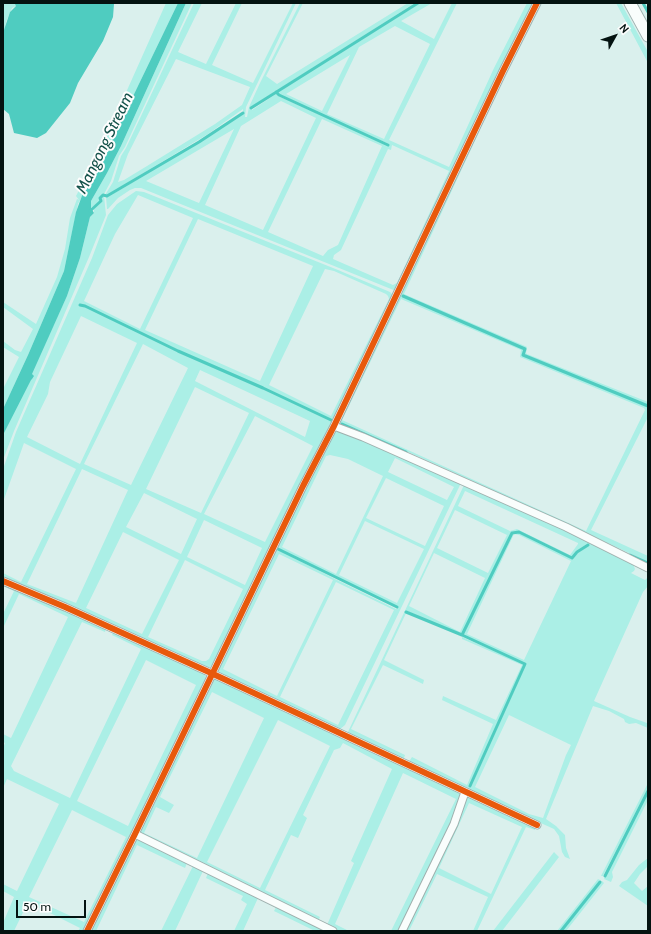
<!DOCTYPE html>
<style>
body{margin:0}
#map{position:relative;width:651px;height:934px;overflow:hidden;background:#daf0ed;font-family:Cabin,sans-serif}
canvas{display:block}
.frame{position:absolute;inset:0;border:4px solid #041311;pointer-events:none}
.north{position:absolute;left:595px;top:16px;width:40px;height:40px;-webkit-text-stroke:3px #fdfdfd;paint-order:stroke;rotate:50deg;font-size:11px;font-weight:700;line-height:16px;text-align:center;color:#041311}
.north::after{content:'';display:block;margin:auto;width:14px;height:18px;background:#041311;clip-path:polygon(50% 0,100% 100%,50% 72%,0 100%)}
.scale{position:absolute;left:16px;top:900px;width:70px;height:18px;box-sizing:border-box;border:2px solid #041311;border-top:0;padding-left:5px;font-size:12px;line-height:14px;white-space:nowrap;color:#041311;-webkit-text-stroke:3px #fdfdfd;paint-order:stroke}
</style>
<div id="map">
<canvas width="651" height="934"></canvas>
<div class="frame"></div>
<div class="north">N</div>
<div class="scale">50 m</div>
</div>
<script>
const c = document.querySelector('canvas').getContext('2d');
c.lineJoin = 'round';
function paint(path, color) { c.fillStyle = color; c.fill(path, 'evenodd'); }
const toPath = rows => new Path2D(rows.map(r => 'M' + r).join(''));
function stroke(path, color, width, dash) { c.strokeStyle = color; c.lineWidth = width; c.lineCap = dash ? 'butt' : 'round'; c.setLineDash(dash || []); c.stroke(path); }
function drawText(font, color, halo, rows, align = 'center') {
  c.font = font + ' Cabin,sans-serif'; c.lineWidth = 4; c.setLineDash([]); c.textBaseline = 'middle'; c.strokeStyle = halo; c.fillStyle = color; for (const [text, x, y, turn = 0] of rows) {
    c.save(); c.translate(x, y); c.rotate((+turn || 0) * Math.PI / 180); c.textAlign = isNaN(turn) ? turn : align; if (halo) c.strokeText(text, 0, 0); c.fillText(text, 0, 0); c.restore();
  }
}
paint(toPath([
 [3,3,18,3,16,4,16,6,12,8,6,22,5,29,3,33],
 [166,3,178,3,109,146,78,204,64,271,28,355,3,409,3,389,19,357,3,347,3,341,15,350,21,352,33,329,3,307,3,302,36,324,57,277,65,249,70,218,77,199,79,200,76,196,103,144],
 [186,3,192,3,125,147,119,156,111,181,104,194,99,197,100,201,91,208,91,201,107,173,121,146],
 [194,3,202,3,178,52,206,64,236,3,242,3,212,65,253,83,293,3,296,3,246,107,245,117,247,117,249,107,260,83,300,3,303,3,266,76,277,84,408,3,415,3,251,107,252,110,276,94,278,96,388,145,389,144,279,95,277,92,420,3,432,3,401,21,434,39,452,3,457,3,389,140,449,167,494,68,527,3,534,3,396,291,141,188,135,188,130,190,118,198,108,209,107,209,106,197,108,197,193,146,243,114,243,109,208,134,107,195,105,195,113,182,121,156,126,148],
 [395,26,430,44,384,139,327,114,359,47],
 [350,55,322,111,286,94],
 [176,59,250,87,242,105,215,124,147,166,124,180,118,182,128,154],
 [281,101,316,118,263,230,205,205,241,126],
 [322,119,382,146,338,245,328,250,323,256,268,232],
 [234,129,199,203,146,181],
 [392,145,449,171,397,283,393,285,333,259,334,255,341,250,388,149,391,150],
 [539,3,542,3,503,80,404,294,525,346,527,347,526,353,527,354,648,402,648,405,524,355,525,348,403,296,403,297,524,349,522,355,648,406,648,417,591,530,648,556,648,562,563,522,357,429,341,424,648,564,648,566,340,425,338,423,402,292],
 [401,299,521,350,520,357,644,408,645,410,586,531,342,420],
 [616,3,621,3,648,52,648,63],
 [136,191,144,192,338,270,390,292,393,295,393,297,213,665,208,668,3,579,3,573,21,582,76,469,24,443,3,502,3,469,16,432,92,258,108,215,117,204],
 [138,195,193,218,140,329,84,301,115,234],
 [198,219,313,266,260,381,145,330],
 [325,269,334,271,386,294,388,296,389,299,331,416,269,385],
 [81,316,137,343,80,464,27,437,48,394,50,382],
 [143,344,188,368,131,485,84,464],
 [200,370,310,421,305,437,195,381],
 [195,387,249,413,201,513,146,489],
 [255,416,313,446,265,542,204,514],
 [82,469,128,490,76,603,27,584],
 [144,493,197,519,181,554,126,527],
 [204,520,262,548,245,585,187,557],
 [123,532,179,560,142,634,86,608],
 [185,560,243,589,209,659,206,661,202,661,148,637],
 [103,196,104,196,106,215,89,257,14,431,3,460,3,435,67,296,80,258,90,217,94,213,94,209,102,202,101,198],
 [340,431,351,434,461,483,345,725,339,730,218,674,217,670,276,547,331,436,335,432],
 [330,455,348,459,383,476,336,574,282,547,326,456],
 [395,458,454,487,447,500,388,472],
 [386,478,444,506,425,546,366,518],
 [365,521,424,549,397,603,339,575],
 [277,548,397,607,398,608,396,609,335,579,277,549],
 [279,554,333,580,277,696,223,669],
 [336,582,394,610,338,725,280,697],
 [464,485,566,531,633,564,635,569,634,571,631,573,645,580,648,577,648,586,643,592,594,701,630,717,647,723,648,728,636,723,629,724,625,722,624,719,609,711,593,706,546,819,556,826,565,835,566,848,570,859,565,857,562,852,559,836,554,829,408,763,412,757,467,785,493,724,442,700,443,696,496,720,522,665,462,639,462,637,524,664,469,786,471,787,526,664,463,635,511,534,514,532,519,533,572,559,578,553,588,546,587,544,576,551,571,557,519,531,514,531,511,532,462,635,407,611,384,660,424,680,423,684,383,665,351,729,405,755,403,761,347,734],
 [465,491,578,543,578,544,570,555,517,529,510,531,458,506],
 [455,510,507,535,488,573,437,548],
 [514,534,519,535,571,561,524,660,467,634],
 [434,553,485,578,460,632,409,606],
 [509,715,571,745,566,755,543,818,529,814,475,787],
 [3,583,106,628,105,632,82,622,11,766,14,771,70,798,141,649,112,635,114,631,204,673,206,677,163,771,84,931,78,931,80,928,28,902,14,931,3,931,3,923,14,897,3,891,3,884,17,891,59,804,7,779,3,788,3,748,5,743,3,742,3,734,11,738,68,617,19,594,3,628,3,614,14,591,3,586],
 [146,660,196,685,128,826,77,801],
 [72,810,126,837,84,922,29,897],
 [215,678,458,792,460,794,460,799,451,823,399,931,391,931,456,799,403,773,335,924,349,931,338,931,329,927,327,925,354,863,351,861,392,769,343,743,340,748,334,750,303,815,307,818,298,838,291,835,265,890,320,917,318,921,138,833,212,680],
 [212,692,264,718,197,858,144,833,156,807,169,813,174,805,160,797],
 [278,720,330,746,260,888,207,862],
 [648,783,648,788,603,876,601,876],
 [648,792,648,800,612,872,613,877,611,882,604,879],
 [470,796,535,827,535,830,526,827,477,931,473,931,488,897,437,874,409,931,404,931,465,799],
 [469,803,522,827,491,894,439,868],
 [137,840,140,840,187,863,185,868,137,845,96,931,90,931,135,841],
 [554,852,559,857,502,931,493,931],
 [648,858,648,866,640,874,634,883,642,891,648,886,648,906,619,886,622,882,627,880,639,865],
 [193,866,203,871,175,931,161,931],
 [208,873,258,898,243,931,234,931,247,904,241,900,243,896,206,878],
 [598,879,600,880,560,931,557,931],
 [602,881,604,883,566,931,562,931],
 [276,907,328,931,315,931,274,911]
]), '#abefe6');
paint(toPath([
 [18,3,114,4,113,17,103,41,78,83,70,103,46,133,37,138,14,133,9,114,3,109,3,33,10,12,16,6,15,4],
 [178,3,186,3,121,146,107,173,91,201,91,208,94,213,90,217,80,258,67,296,32,374,34,376,32,379,31,380,3,435,3,409,28,355,64,271,76,212,83,193,109,146]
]), '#4fccc0');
stroke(toPath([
 [643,3,648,12],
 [276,92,279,95,388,145],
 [251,108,418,3],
 [90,211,101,201,100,198,103,195,107,196,199,142,243,113],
 [403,296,525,349,523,355,648,406],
 [80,305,85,306,178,351,263,388,331,420],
 [342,424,406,452],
 [278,549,397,607],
 [630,555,648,563],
 [406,612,462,635,512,533,519,532,572,558,577,552,588,545],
 [462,635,525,664,470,786],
 [605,876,648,791],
 [561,931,600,882]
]), '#4fccc0', 3);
const minor = toPath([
 [334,426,363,437,566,527,648,568],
 [3,581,65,607,211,673,537,825],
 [135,834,333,931],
 [87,931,135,834,303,486,334,426,503,71,537,3],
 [402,931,454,824,465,792]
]);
const secondary = toPath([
 [630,3,648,36]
]);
stroke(minor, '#9fb0ae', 9);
stroke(secondary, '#9fb0ae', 13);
stroke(minor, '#f9fdfc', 7);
stroke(secondary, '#f9fdfc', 11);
stroke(toPath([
 [3,581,65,607,211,673,537,825],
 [87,931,135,834,303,486,334,426,503,71,537,3]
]), '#e8590c', 6);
drawText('italic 16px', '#14524a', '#fdfdfd', [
 ["Mangong Stream",105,143,-64]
]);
</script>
